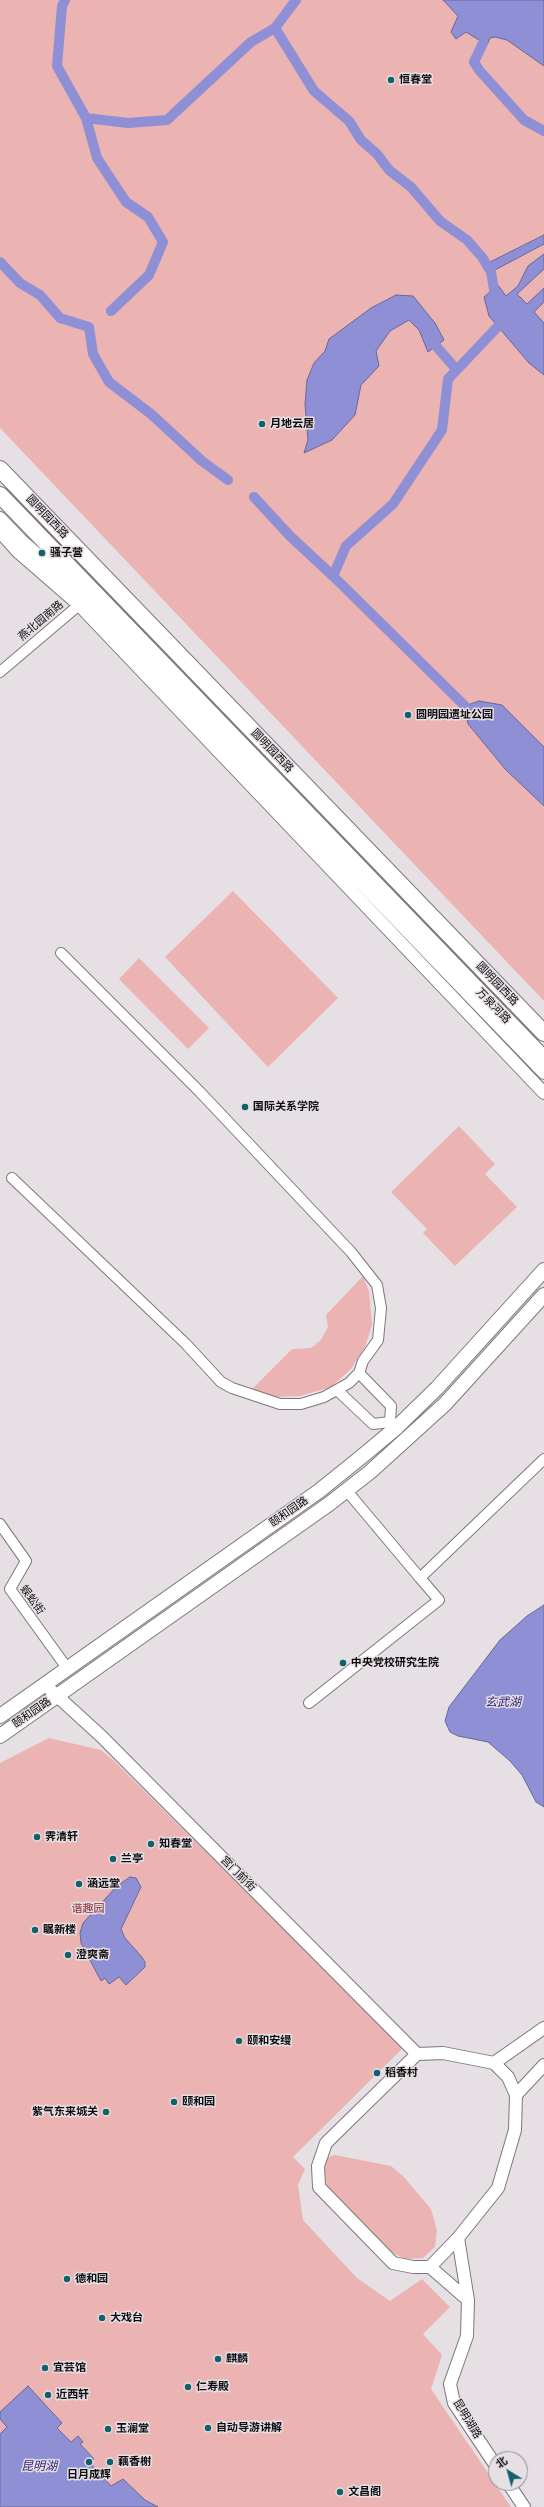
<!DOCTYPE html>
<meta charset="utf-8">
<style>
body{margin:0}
#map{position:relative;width:544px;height:2507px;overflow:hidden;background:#e6e0e5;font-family:Arial,"Noto Sans SC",sans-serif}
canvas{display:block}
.north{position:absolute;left:488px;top:2451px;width:40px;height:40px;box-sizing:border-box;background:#e6e0e5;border:1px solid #908c8f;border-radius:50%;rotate:323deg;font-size:11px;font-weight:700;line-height:16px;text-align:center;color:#0f0d0f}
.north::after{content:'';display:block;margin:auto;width:14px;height:18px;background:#12606b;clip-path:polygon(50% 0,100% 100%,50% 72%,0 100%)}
</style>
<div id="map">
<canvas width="544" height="2507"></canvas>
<div class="north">北</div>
</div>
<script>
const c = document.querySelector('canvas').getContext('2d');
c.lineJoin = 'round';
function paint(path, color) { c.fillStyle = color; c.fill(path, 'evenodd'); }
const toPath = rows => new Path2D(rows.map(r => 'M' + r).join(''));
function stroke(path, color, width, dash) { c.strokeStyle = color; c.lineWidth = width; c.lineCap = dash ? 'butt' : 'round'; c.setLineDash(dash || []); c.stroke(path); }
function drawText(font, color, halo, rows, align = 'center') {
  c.font = font + ' Arial,"Noto Sans SC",sans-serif'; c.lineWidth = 3; c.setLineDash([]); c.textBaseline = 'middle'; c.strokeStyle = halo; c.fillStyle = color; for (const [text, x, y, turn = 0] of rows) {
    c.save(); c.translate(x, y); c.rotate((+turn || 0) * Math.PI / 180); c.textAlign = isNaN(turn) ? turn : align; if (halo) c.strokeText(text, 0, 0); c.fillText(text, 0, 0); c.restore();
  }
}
paint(toPath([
 [0,0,544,0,544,1001,0,428],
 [233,891,338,998,268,1067,165,957],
 [139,958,209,1028,188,1049,119,979],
 [459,1126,495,1164,485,1174,517,1207,455,1266,423,1233,427,1229,391,1192],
 [363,1276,369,1291,372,1325,365,1347,351,1369,331,1387,300,1396,274,1397,252,1389,292,1349,311,1348,321,1340,328,1327,326,1315],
 [49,1738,101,1750,112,1759,404,2047,293,2157,305,2169,298,2185,303,2220,357,2278,390,2301,422,2279,450,2307,423,2334,442,2355,431,2389,511,2507,0,2507,0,1763],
 [335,2155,391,2166,403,2176,431,2209,437,2230,435,2247,423,2258,405,2259,391,2252,327,2186,324,2174,326,2158]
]), '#ebb3b2');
const water = toPath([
 [443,0,544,0,544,66,507,40,495,37,490,38,487,45,466,32,456,39,451,32,458,16,443,0],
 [544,235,544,244,491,272,486,264,544,235],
 [544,254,544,269,517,294,527,304,544,288,544,302,534,312,544,323,544,375,529,363,489,316,484,297,498,285,506,296,518,286,528,266,544,254],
 [396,295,413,296,435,323,444,340,428,352,419,330,409,320,390,331,376,351,379,366,361,385,355,415,332,440,304,453,308,440,305,405,307,380,314,363,325,351,329,339,371,308,396,295],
 [479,701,502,705,544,747,544,806,506,770,468,724,465,706,479,701],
 [544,1605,544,1807,536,1802,522,1775,510,1761,488,1742,458,1736,450,1732,445,1721,449,1707,500,1640,527,1616,544,1605],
 [130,1877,136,1878,141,1887,121,1929,125,1938,141,1956,145,1962,145,1967,126,1985,119,1977,109,1984,105,1978,101,1981,81,1943,80,1933,83,1923,117,1886,130,1877],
 [28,2386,62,2423,57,2428,71,2442,78,2436,83,2442,80,2444,94,2459,89,2462,111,2486,123,2479,145,2500,158,2507,0,2507,0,2434,7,2427,0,2419,0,2412,28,2386]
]);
paint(water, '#8e8fd5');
stroke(water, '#68689a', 1);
stroke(toPath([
 [65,0,62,6,57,66,86,118,97,158,126,202,148,217,163,242,149,275,111,311],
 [275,28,314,91,349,121,361,140,377,154,389,170,411,187,440,221,467,240,482,257,491,272,496,301],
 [483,43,474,62,479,70,524,120,544,131],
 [86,118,128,123,167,120,251,42,275,28,296,0],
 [0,262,20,283,40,295,60,318,89,327,93,354,109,382,151,414,202,461,228,480],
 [436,346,456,369],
 [254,497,290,536,333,576,346,546,393,504,442,430,448,379,506,318,504,317],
 [333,576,465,706]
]), '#8e8fd5', 10);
const minor = toPath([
 [0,672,79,605],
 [12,1178,186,1344,221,1382,232,1388,280,1404,301,1404,324,1397,349,1383,359,1373,363,1361,378,1340,381,1308,377,1285,351,1252,200,1092,61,953],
 [359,1373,391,1406,390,1422,396,1428],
 [337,1390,373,1424,390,1422],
 [347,1491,420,1578,544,1459],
 [0,1524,26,1561,10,1589,67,1668],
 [309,1703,439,1600,420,1578]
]);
const tertiary = toPath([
 [0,518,21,540,78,590,544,1073],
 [0,532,18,552,79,605,544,1093],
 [44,1684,101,1736,417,2054],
 [443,2053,494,2063,508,2077,516,2095,515,2130,498,2188,458,2238,430,2267,413,2267,393,2263,319,2187,318,2166,326,2143,417,2054,443,2053],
 [494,2063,544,2028],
 [516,2095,544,2065],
 [458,2238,468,2300,467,2336,450,2384,454,2403,496,2466],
 [430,2267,468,2300],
 [508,2483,524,2507]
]);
const secondary = toPath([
 [0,1716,319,1491,360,1458,396,1428,437,1388,544,1270],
 [0,1736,329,1504,370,1472,445,1404,544,1295]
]);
const trunk = toPath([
 [0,469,544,1033],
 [0,495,544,1059]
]);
stroke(minor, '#7c777b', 12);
stroke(tertiary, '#7c777b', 14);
stroke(secondary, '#7c777b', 16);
stroke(trunk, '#7c777b', 18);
stroke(minor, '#fff', 10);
stroke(tertiary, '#fff', 12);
stroke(secondary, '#fff', 14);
stroke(trunk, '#fff', 16);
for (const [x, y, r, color] of [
 [391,80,4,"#12606b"],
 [262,424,4,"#12606b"],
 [42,553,4,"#12606b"],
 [408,715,4,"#12606b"],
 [245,1107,4,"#12606b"],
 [343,1663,4,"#12606b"],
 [37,1837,4,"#12606b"],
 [151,1844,4,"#12606b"],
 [113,1859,4,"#12606b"],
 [79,1884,4,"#12606b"],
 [35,1930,4,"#12606b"],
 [68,1955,4,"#12606b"],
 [239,2041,4,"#12606b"],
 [377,2073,4,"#12606b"],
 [174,2102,4,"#12606b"],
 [106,2112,4,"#12606b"],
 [67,2279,4,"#12606b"],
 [102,2318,4,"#12606b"],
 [218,2359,4,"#12606b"],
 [45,2368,4,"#12606b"],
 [188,2387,4,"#12606b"],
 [48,2395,4,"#12606b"],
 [208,2428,4,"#12606b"],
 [108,2429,4,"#12606b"],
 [89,2462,4,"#12606b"],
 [110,2462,4,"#12606b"],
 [340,2492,4,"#12606b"]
]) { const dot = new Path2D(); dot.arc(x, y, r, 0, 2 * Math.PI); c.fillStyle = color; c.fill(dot); stroke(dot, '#e6e0e5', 1.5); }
drawText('bold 11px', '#0f0d0f', '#e6e0e5', [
 ["恒春堂",399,80],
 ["月地云居",270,424],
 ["骚子营",50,553],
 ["圆明园遗址公园",416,715],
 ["国际关系学院",253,1107],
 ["中央党校研究生院",351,1663],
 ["霁清轩",45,1837],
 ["知春堂",159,1844],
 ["兰亭",121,1859],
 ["涵远堂",87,1884],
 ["瞩新楼",43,1930],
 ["澄爽斋",76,1955],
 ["颐和安缦",247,2041],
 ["稻香村",385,2073],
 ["颐和园",182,2102],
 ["紫气东来城关",98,2112,"right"],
 ["德和园",75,2279],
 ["大戏台",110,2318],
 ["麒麟",226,2359],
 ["宜芸馆",53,2368],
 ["仁寿殿",196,2387],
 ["近西轩",56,2395],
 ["自动导游讲解",216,2428],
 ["玉澜堂",116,2429],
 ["藕香榭",118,2462],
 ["日月成辉",89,2475,"center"],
 ["文昌阁",348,2492]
], 'left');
drawText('11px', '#0f0d0f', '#e6e0e5', [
 ["圆明园西路",47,517,46],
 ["燕北园南路",41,621,-40],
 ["圆明园西路",272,751,46],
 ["圆明园西路",497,984,46],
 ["万泉河路",493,1006,46],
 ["颐和园路",289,1512,-35],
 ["蜈蚣街",32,1600,54],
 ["颐和园路",32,1713,-35],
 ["宫门前街",238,1874,45],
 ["昆明湖路",467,2419,59]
]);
drawText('11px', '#8b2a31', '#e6e0e5', [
 ["谐趣园",88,1909]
]);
drawText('italic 12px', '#2f2575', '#e6e0e5', [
 ["玄武湖",503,1703],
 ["昆明湖",39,2467]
]);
</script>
